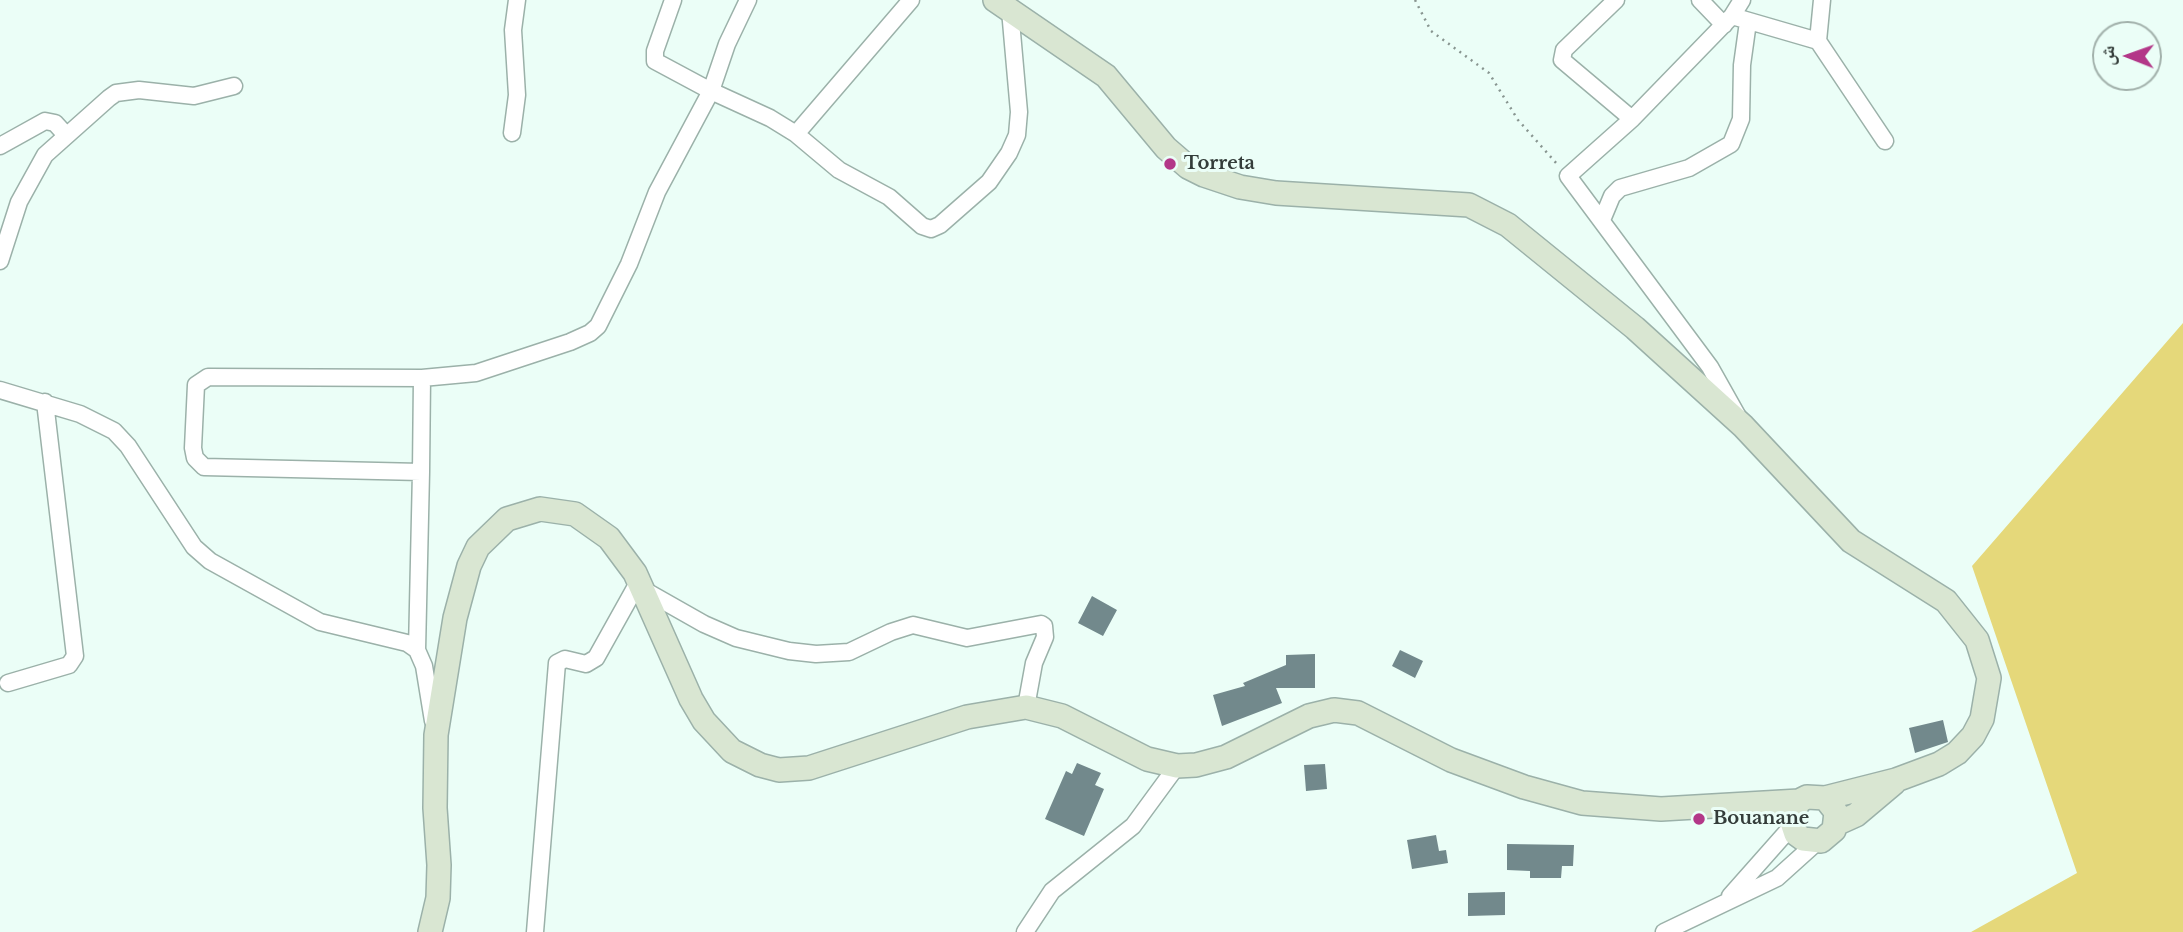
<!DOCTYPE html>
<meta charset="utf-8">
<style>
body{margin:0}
#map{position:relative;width:2183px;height:932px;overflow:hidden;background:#ebfef7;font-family:"Libre Baskerville","Noto Naskh Arabic",serif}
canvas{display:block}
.north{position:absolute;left:2092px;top:21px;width:70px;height:70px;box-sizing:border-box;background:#ebfef7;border:2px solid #a2b1ab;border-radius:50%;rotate:271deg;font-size:19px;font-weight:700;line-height:28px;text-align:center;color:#343d3a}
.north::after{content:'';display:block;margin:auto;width:24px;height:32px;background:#b33788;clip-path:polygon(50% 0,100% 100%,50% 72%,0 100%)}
</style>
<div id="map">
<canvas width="2183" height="932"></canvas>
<div class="north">ش</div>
</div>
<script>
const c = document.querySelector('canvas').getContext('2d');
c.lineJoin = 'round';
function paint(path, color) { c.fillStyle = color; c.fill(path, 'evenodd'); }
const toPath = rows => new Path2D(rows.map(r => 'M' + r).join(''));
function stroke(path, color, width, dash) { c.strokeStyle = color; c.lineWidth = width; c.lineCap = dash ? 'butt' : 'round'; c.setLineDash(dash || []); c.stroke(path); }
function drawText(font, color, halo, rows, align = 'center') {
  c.font = font + ' "Libre Baskerville",serif'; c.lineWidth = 6; c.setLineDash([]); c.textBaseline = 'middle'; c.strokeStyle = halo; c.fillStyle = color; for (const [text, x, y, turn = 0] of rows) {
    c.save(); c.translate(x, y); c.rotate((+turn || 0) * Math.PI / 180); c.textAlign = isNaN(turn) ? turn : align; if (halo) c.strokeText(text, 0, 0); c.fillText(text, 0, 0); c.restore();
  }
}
paint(toPath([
 [2183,323,2183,932,1971,932,2077,873,1972,566]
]), '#e5d87a');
paint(toPath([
 [1092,596,1117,610,1103,636,1078,623],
 [1400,650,1423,661,1415,678,1392,666],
 [1315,654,1315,688,1276,688,1282,703,1222,726,1213,695,1245,686,1243,683,1286,665,1286,655],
 [1943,720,1948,742,1915,753,1909,728],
 [1077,763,1101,773,1095,785,1104,789,1084,836,1045,819,1066,771,1072,774],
 [1325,764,1327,789,1306,791,1304,765],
 [1436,835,1439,851,1446,850,1448,863,1412,869,1407,840],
 [1507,844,1574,845,1573,866,1562,866,1561,878,1530,878,1530,871,1507,870],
 [1505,892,1505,915,1468,916,1468,893]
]), '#72898c');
const street = toPath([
 [748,0,727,44,711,91,770,118,796,134,911,0],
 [1616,0,1564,50,1562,60,1632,119],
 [1700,0,1724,25],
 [1732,16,1742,0],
 [1818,41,1822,0],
 [512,133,517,95,513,30,517,0],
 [796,134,839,170,889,197,922,226,931,229,940,225,989,182,1009,153,1017,135,1019,112,1010,10],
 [0,146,45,121,55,123,65,134],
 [1602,220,1612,196,1620,188,1689,168,1731,144,1741,119,1742,65,1748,22],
 [0,261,19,202,45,155,109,98,116,93,139,90,194,96,234,86],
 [422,378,476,373,570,342,590,333,598,326,629,264,657,192,711,91,655,61,655,51,673,0],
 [0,390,80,414,114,431,128,446,194,547,210,561,320,622,407,643,417,650,424,666,433,721],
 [1737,415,1710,367,1568,176,1632,119,1732,16,1818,41,1885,141],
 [644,590,704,624,736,638,789,651,816,654,849,652,891,632,913,625,967,638,1041,624,1044,626,1045,637,1034,663,1026,707],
 [417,650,421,472,422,378,208,377,196,385,193,448,195,458,204,467,421,472],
 [8,683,69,665,75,656,45,402],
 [1730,896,1792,826],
 [535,932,557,663,565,659,586,664,596,658,639,581],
 [1025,932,1052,891,1133,826,1177,766],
 [1664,932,1777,878,1817,842]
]);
const secondary = toPath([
 [995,0,1106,76,1166,148,1188,167,1204,175,1240,187,1276,193,1469,205,1508,225,1635,328,1743,426,1851,541,1946,601,1977,640,1989,678,1982,719,1973,736,1957,753,1939,764,1896,780,1825,798,1807,797,1799,801,1791,819,1796,834,1803,839,1821,841,1834,830,1836,812,1825,798],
 [1836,824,1856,815,1894,783],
 [430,932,438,898,439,865,435,808,436,735,455,618,469,566,478,547,507,519,540,509,575,514,609,538,635,573,691,699,704,721,732,751,760,765,779,770,809,768,967,717,1026,707,1062,716,1147,759,1177,766,1196,765,1226,757,1309,716,1334,710,1358,713,1451,760,1524,787,1582,803,1661,809,1799,801]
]);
stroke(street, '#9bb1a9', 19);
stroke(secondary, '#9bb1a9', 26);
stroke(toPath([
 [1415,0,1431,31,1489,73,1518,120,1557,164]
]), '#889590', 2.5, [2, 5]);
stroke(street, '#fff', 16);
stroke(secondary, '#d9e6d2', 23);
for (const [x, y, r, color] of [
 [1170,164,7,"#b33788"],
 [1699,819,7,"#b33788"]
]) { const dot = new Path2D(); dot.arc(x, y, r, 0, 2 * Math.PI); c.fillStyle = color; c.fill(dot); stroke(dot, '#ebfef7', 2.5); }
drawText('bold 18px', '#343d3a', '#ebfef7', [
 ["Torreta",1184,164],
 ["Bouanane",1713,819]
], 'left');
</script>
